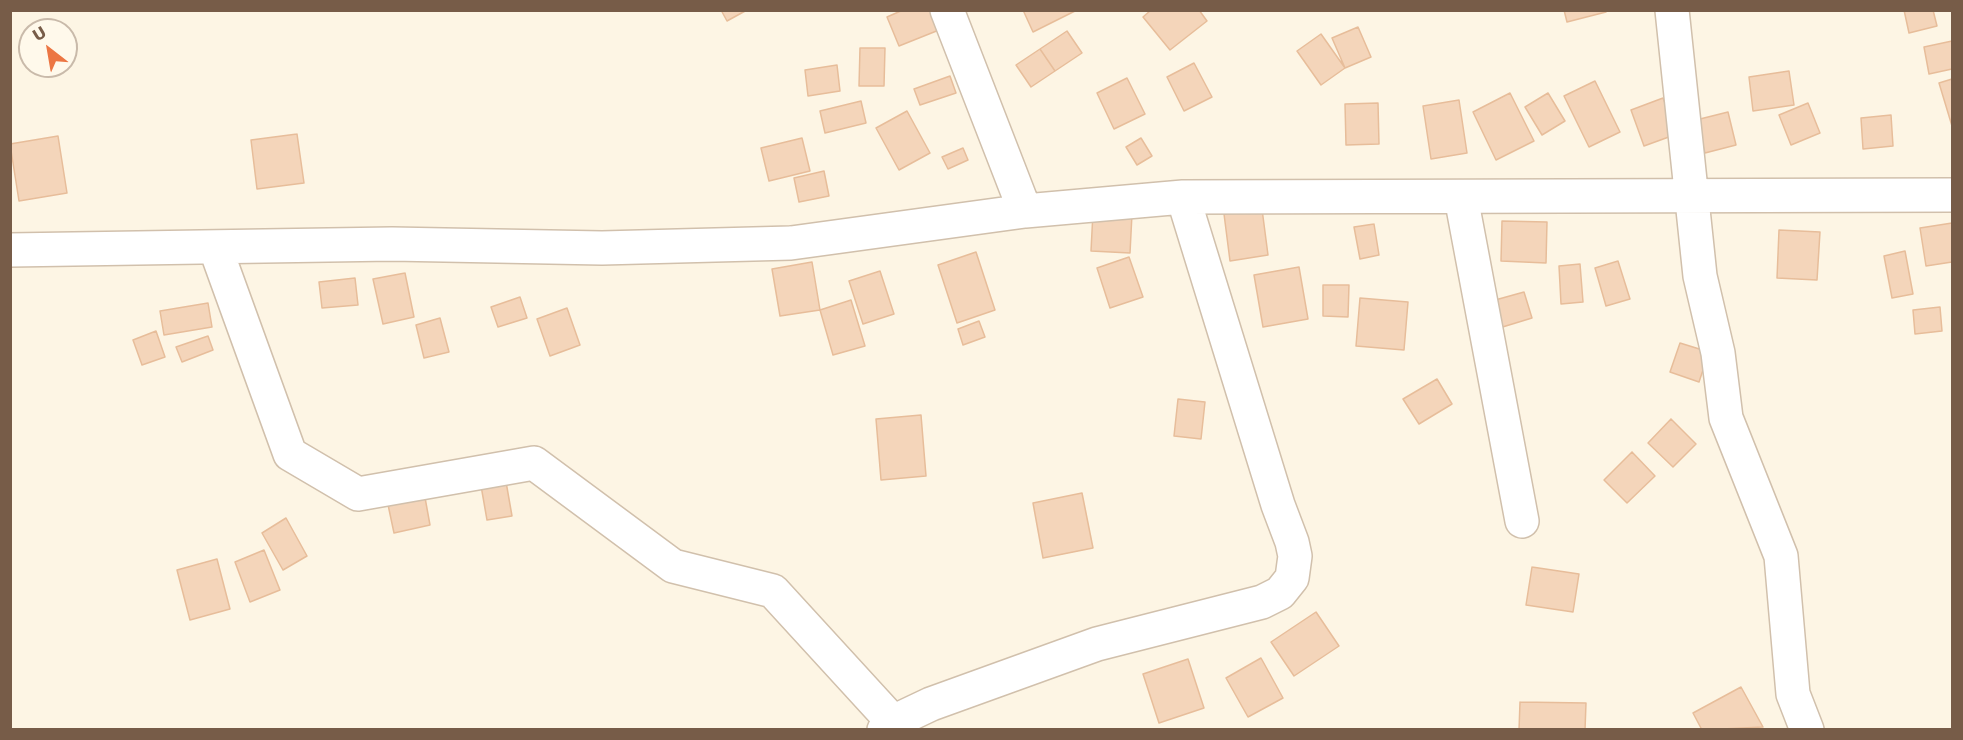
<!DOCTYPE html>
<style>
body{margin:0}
#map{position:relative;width:1963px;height:740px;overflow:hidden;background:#fdf5e4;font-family:"DejaVu Sans",sans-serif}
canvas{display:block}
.frame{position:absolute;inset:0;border:12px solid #775c48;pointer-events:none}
.north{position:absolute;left:18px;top:18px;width:60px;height:60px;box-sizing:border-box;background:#fff9eb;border:2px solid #c9baaa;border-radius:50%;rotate:329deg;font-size:16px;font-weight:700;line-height:24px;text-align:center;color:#775c48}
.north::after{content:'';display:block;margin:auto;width:21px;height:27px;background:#ec7643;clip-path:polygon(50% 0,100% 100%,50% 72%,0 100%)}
</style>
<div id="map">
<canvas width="1963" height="740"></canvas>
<div class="frame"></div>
<div class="north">U</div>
</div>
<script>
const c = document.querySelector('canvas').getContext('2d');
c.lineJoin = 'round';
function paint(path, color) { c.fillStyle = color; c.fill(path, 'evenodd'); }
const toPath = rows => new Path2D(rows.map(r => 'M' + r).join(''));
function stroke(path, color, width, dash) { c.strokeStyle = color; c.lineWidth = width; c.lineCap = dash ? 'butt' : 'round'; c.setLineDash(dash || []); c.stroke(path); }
const building = toPath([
 [721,10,747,10,727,21,721,10],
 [903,10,931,10,939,30,899,46,887,17,903,10],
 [1023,10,1077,10,1033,32,1023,10],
 [1151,10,1199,10,1207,21,1170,50,1143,17,1151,10],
 [1564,10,1605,10,1606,12,1567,22,1564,10],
 [1904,10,1933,10,1937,26,1909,33,1904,10],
 [1358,27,1371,57,1345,68,1332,38,1358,27],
 [1067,31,1082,53,1055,71,1040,49,1067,31],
 [1321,34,1345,68,1321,85,1297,51,1321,34],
 [1952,41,1952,69,1929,74,1924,47,1952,41],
 [860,48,885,48,884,86,859,86,860,48],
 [1040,49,1055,71,1031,87,1016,65,1040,49],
 [1194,63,1212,97,1184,111,1167,77,1194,63],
 [837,65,840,91,808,96,805,70,837,65],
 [1789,71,1794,105,1753,111,1749,77,1789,71],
 [950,76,956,93,920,105,914,89,950,76],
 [1127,78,1145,114,1114,129,1097,93,1127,78],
 [1952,79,1952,126,1939,83,1952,79],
 [1595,81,1620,132,1589,147,1564,96,1595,81],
 [1510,93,1534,141,1496,160,1473,112,1510,93],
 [1548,93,1565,121,1542,135,1525,107,1548,93],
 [1663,98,1677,134,1644,146,1631,110,1663,98],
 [1459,100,1467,153,1431,159,1423,106,1459,100],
 [861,101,866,123,825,133,820,111,861,101],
 [1378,103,1379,144,1346,145,1345,104,1378,103],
 [1808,103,1820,133,1791,145,1779,115,1808,103],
 [907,111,930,153,899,170,876,128,907,111],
 [1728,112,1736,145,1705,153,1696,120,1728,112],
 [1891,115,1893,146,1863,149,1861,118,1891,115],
 [297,134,304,183,257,189,251,140,297,134],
 [58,136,67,193,19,201,10,144,58,136],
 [802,138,810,171,769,181,761,148,802,138],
 [1141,138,1152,156,1137,165,1126,147,1141,138],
 [963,148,968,160,948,169,942,157,963,148],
 [824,171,829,196,799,202,794,178,824,171],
 [1262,209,1268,255,1230,261,1224,214,1262,209],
 [1093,212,1132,214,1130,253,1091,251,1093,212],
 [1502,221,1547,222,1546,263,1501,261,1502,221],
 [1952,223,1952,262,1926,266,1920,228,1952,223],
 [1374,224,1379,255,1360,259,1354,227,1374,224],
 [1779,230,1820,232,1817,280,1777,278,1779,230],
 [1905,251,1913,294,1892,298,1884,256,1905,251],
 [976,252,995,310,957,323,938,265,976,252],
 [1129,257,1143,297,1110,308,1097,268,1129,257],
 [1618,261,1630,299,1606,306,1595,268,1618,261],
 [812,262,820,310,780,316,772,269,812,262],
 [1580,264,1583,302,1561,304,1559,266,1580,264],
 [1299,267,1308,319,1263,327,1254,275,1299,267],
 [880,271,894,314,863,324,849,281,880,271],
 [405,273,414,317,383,324,373,279,405,273],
 [355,278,358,305,322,308,319,282,355,278],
 [1323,285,1349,285,1348,317,1323,316,1323,285],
 [1524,292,1532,318,1496,329,1488,302,1524,292],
 [520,297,527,318,498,327,491,307,520,297],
 [1360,298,1408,302,1404,350,1356,346,1360,298],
 [851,300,865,346,833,355,820,310,851,300],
 [208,303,212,327,164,335,160,311,208,303],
 [1940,307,1942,331,1915,334,1913,310,1940,307],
 [567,308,580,345,550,356,537,319,567,308],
 [440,318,449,352,424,358,416,325,440,318],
 [979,321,985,337,963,345,958,329,979,321],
 [156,331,165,357,142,365,133,340,156,331],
 [208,336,213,350,182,362,176,347,208,336],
 [1680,343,1709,352,1699,382,1670,372,1680,343],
 [1437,379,1452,404,1419,424,1403,399,1437,379],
 [1178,399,1205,402,1201,439,1174,436,1178,399],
 [921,415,926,476,881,480,876,419,921,415],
 [1671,419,1696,444,1673,467,1648,443,1671,419],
 [1632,452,1655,476,1627,503,1604,480,1632,452],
 [505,476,512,516,487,520,480,480,505,476],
 [424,492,430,525,394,533,387,500,424,492],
 [1082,493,1093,548,1043,558,1033,503,1082,493],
 [286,518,307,556,283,570,262,533,286,518],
 [264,550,280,590,250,602,235,562,264,550],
 [217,559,230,609,190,620,177,570,217,559],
 [1532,567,1579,574,1573,612,1526,605,1532,567],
 [1316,612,1339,646,1294,676,1271,642,1316,612],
 [1261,658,1283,698,1248,717,1226,678,1261,658],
 [1188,659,1204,708,1159,723,1143,674,1188,659],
 [1741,687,1763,727,1702,730,1693,713,1741,687],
 [1520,702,1586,703,1585,730,1519,730,1520,702]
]);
paint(building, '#f4d5ba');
stroke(building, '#e7bd9a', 1.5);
const minor = toPath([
 [947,10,1025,211],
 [1672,10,1700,276,1718,353,1726,418,1781,556,1793,694,1807,730],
 [1461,197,1522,521],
 [215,247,290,454,358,494,534,463,673,566,773,591,893,722],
 [10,250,392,244,602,248,791,243,1025,211,1183,197,1952,195],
 [884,730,893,722,931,704,1097,644,1262,602,1280,593,1292,578,1295,556,1292,542,1278,505,1183,197]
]);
stroke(minor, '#d1c0ac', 36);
stroke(minor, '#fff', 33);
</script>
